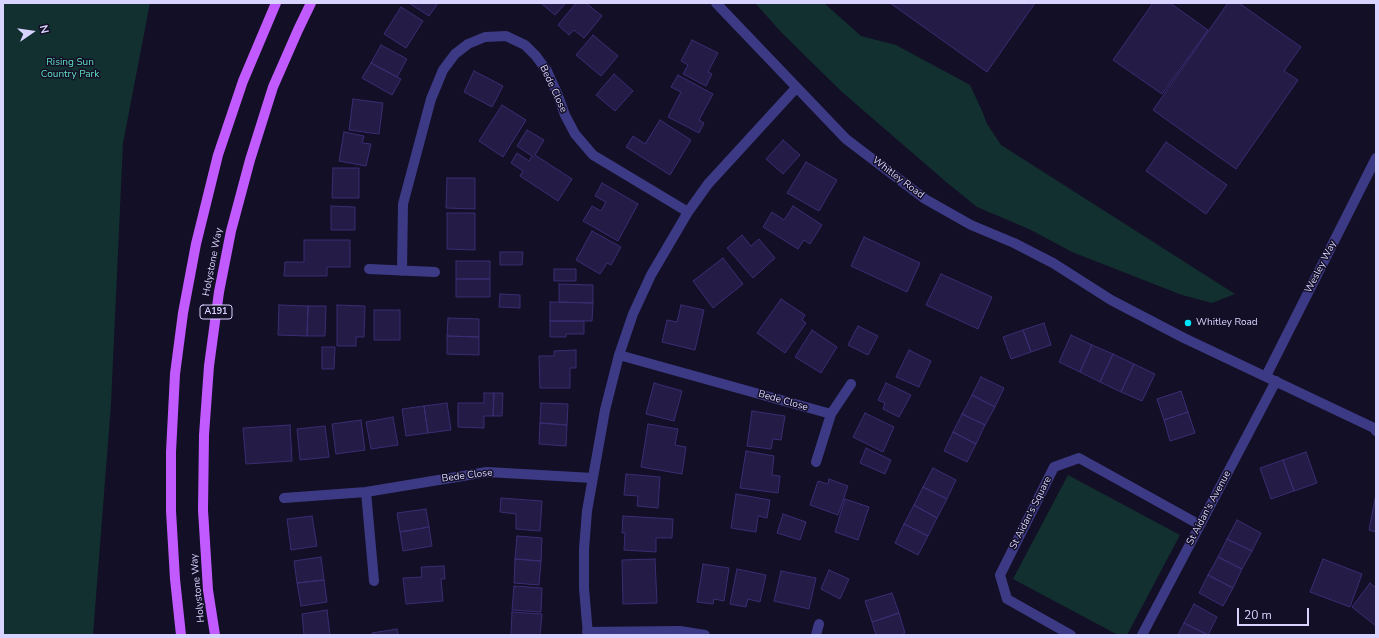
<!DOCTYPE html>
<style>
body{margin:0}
#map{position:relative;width:1379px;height:638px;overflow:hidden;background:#130f26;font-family:"Nunito Sans",sans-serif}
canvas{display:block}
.frame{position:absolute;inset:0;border:4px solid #d9d4ff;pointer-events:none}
.north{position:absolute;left:12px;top:12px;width:40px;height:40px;-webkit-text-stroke:3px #130f26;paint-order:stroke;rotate:77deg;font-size:11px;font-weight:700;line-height:16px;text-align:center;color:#d9d4ff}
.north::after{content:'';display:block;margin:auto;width:14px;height:18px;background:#d9d4ff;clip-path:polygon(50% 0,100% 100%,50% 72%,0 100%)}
.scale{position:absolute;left:1237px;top:608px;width:72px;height:18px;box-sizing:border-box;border:2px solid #d9d4ff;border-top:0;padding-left:5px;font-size:12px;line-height:14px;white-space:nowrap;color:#d9d4ff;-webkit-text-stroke:3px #130f26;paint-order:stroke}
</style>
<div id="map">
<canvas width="1379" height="638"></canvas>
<div class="frame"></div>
<div class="north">N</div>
<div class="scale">20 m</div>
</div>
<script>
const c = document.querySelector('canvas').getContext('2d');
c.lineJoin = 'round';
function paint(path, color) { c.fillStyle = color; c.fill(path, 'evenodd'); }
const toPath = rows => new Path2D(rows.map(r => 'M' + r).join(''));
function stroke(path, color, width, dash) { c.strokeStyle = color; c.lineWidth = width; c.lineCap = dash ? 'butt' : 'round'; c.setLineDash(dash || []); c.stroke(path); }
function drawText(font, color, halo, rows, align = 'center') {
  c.font = font + ' "Nunito Sans",sans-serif'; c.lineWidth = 3; c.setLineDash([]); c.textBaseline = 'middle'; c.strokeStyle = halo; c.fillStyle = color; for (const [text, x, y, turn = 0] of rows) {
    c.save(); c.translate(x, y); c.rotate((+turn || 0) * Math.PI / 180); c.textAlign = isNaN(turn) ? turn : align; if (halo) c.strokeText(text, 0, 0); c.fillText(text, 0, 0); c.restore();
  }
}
paint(toPath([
 [3,3,150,3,123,143,111,404,93,635,3,635],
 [755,3,824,3,861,36,896,45,970,85,983,113,987,124,1001,145,1235,294,1212,303,1182,295,1072,252,1029,229,977,207,945,181,842,92,782,33],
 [1068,475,1180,535,1127,635,1118,635,1013,579]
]), '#12302f');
const building = toPath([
 [409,3,438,3,429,16,409,3],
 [541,3,566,3,555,15,541,3],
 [576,3,586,3,602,16,584,38,574,30,569,35,558,25,576,3],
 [890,3,1035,3,987,72,890,3],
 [1153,3,1170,3,1208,30,1162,94,1113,60,1153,3],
 [1228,3,1239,3,1301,47,1284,71,1298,80,1236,169,1153,110,1228,3],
 [401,7,423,21,406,48,384,34,401,7],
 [593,35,618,56,601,76,576,55,593,35],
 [692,40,718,53,708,72,712,74,706,86,683,74,688,65,681,61,692,40],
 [381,45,407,59,397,77,371,63,381,45],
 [371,63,401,79,392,95,362,78,371,63],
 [474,71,503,86,492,107,464,92,474,71],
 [614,74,633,91,615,111,596,95,614,74],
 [678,75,713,94,699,120,704,123,699,133,668,117,681,92,671,87,678,75],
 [353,99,383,103,379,134,349,130,353,99],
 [502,105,526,120,503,157,479,141,502,105],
 [660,120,691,140,670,175,626,147,633,136,645,144,660,120],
 [527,130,544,140,535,155,572,179,558,201,520,176,523,171,511,163,517,153,529,161,532,156,517,146,527,130],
 [344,132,364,136,362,143,371,144,366,166,339,161,344,132],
 [783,140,800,155,783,174,766,159,783,140],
 [1166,142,1227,185,1206,214,1146,171,1166,142],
 [806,162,837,180,819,211,787,193,806,162],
 [333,168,359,168,359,198,332,198,333,168],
 [447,178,475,178,475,209,446,208,447,178],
 [602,183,638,204,618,241,583,221,592,206,601,211,606,202,595,196,602,183],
 [331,206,355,207,355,230,331,230,331,206],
 [793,206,822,225,810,244,804,240,798,249,763,227,772,212,784,220,793,206],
 [447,213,475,213,475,250,447,249,447,213],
 [592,231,621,247,611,265,607,263,600,274,576,260,592,231],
 [742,235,751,246,759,239,775,258,753,278,727,248,742,235],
 [864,237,920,263,907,292,851,266,864,237],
 [304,240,350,240,350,267,327,267,327,276,284,276,285,262,304,262,304,240],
 [500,252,523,252,522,265,500,265,500,252],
 [723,258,743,284,713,308,693,281,723,258],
 [456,261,490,261,490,279,456,279,456,261],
 [554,269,576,269,576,281,554,281,554,269],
 [941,274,992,297,978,329,926,305,941,274],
 [456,279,490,279,490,297,456,297,456,279],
 [559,284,593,285,593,303,559,302,559,284],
 [500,294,520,295,520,308,499,307,500,294],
 [781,299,805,315,802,320,806,323,785,353,757,333,781,299],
 [550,302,593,303,592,321,550,321,550,302],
 [279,305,308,306,307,336,278,335,279,305],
 [337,305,365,306,364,337,356,337,356,346,337,346,337,305],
 [681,305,704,310,695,350,662,342,667,320,677,322,681,305],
 [308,306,326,306,325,336,307,336,308,306],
 [374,310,400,310,400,340,374,340,374,310],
 [448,318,479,319,479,337,447,336,448,318],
 [550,321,584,321,584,334,566,334,566,337,550,337,550,321],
 [1044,323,1051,345,1031,352,1023,330,1044,323],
 [858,326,878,336,868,355,848,345,858,326],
 [812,330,837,347,821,373,795,357,812,330],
 [1023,330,1031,352,1011,359,1003,337,1023,330],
 [1071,335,1092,345,1080,372,1059,362,1071,335],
 [447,336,479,337,479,355,447,354,447,336],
 [1092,345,1113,354,1100,382,1080,372,1092,345],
 [322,347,335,347,334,369,322,369,322,347],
 [576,350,576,368,570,368,570,388,540,388,539,356,554,356,554,351,576,350],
 [909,350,931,361,919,387,896,377,909,350],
 [1113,354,1134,364,1121,392,1100,382,1113,354],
 [1134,364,1155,374,1142,401,1121,392,1134,364],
 [981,377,1004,388,995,407,972,395,981,377],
 [654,383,682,391,674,421,646,414,654,383],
 [886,383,911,395,899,417,883,409,885,403,878,400,886,383],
 [1181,391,1188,412,1164,420,1157,399,1181,391],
 [484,393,494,393,493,416,484,416,484,428,458,427,458,403,484,403,484,393],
 [494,393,503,393,502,416,493,416,494,393],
 [972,395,995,407,985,425,962,414,972,395],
 [447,403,451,430,428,433,424,406,447,403],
 [541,403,568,404,567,425,540,423,541,403],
 [424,406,428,433,406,436,402,409,424,406],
 [752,411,785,416,781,440,773,439,771,449,747,446,752,411],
 [1188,412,1195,433,1170,441,1164,420,1188,412],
 [865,413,894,427,883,452,853,437,865,413],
 [962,414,985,425,976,444,953,432,962,414],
 [393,417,398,445,371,449,366,422,393,417],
 [361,420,365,450,336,454,332,424,361,420],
 [540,423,567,425,566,446,539,444,540,423],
 [648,424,678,429,675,445,686,447,682,474,641,467,648,424],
 [290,425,292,461,246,464,243,428,290,425],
 [325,426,329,457,300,460,297,429,325,426],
 [953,432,976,444,967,462,944,451,953,432],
 [866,448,891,460,885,474,860,463,866,448],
 [746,451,774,456,772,475,780,476,778,493,740,488,746,451],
 [1306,452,1317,483,1294,491,1283,460,1306,452],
 [1283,460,1294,491,1271,499,1260,468,1283,460],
 [933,468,956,480,947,499,923,487,933,468],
 [626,474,660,477,658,508,637,506,638,496,624,495,626,474],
 [829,479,848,486,838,515,810,505,818,481,828,484,829,479],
 [923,487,947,499,937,518,914,505,923,487],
 [736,494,770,500,767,518,758,516,756,532,731,528,736,494],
 [1376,494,1376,532,1369,530,1376,494],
 [501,498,542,501,540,531,516,529,516,514,500,512,501,498],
 [845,499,869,507,858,540,835,532,845,499],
 [914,505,937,518,928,536,904,524,914,505],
 [426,509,429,527,400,532,397,513,426,509],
 [783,514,806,522,800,540,777,533,783,514],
 [312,516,317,546,291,550,287,519,312,516],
 [623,516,673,519,672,538,656,538,656,552,624,550,625,533,622,533,623,516],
 [1237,520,1261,533,1252,551,1227,539,1237,520],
 [904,524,928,536,918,555,895,543,904,524],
 [429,527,432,546,403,551,400,532,429,527],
 [517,536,542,538,541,561,515,559,517,536],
 [1227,539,1252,551,1242,569,1218,557,1227,539],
 [321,557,324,580,297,583,294,561,321,557],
 [1218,557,1242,569,1233,588,1208,575,1218,557],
 [515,559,541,561,539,585,514,583,515,559],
 [655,559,657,603,623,604,622,560,655,559],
 [1323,559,1362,574,1350,607,1310,592,1323,559],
 [703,564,729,568,724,601,714,599,713,604,697,602,703,564],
 [444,566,445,579,441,579,443,601,406,604,403,578,422,577,421,567,444,566],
 [737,569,766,575,760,602,748,599,746,607,730,604,737,569],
 [829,570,849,579,840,599,821,589,829,570],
 [781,571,816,578,809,609,774,601,781,571],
 [1208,575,1233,588,1223,606,1199,593,1208,575],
 [324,580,327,602,301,606,297,583,324,580],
 [1370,583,1376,588,1376,626,1352,607,1370,583],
 [514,586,542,588,541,612,512,610,514,586],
 [892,593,899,613,872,622,865,601,892,593],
 [1194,604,1217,617,1208,635,1184,623,1194,604],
 [327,610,330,635,304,635,302,614,327,610],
 [512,612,542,614,540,635,511,635,512,612],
 [899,613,905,633,900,635,876,635,872,622,899,613],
 [1184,623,1208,635,1178,635,1184,623],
 [397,629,398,635,372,635,372,633,397,629]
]);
paint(building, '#241b47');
stroke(building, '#3b2d73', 1);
stroke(toPath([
 [716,3,846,139,925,199,971,225,1014,243,1053,263,1111,300,1184,338,1374,428,1376,431],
 [369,269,435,272],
 [402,271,403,204,431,99,443,70,455,54,468,44,485,37,506,36,525,45,536,56,547,71,557,93,565,115,575,134,593,155,688,212],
 [619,355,831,414],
 [1266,376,1376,158],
 [816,462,831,414,851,384],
 [366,492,374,581],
 [284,498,366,492,487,472,593,478],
 [587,632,680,631,705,635],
 [588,635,584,588,584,549,587,511,605,410,619,355,633,314,651,275,688,212,708,184,796,88],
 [816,635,819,624],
 [1071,635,1007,599,1000,575,1054,467,1079,458,1200,525],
 [1142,635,1276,381]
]), '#3d3a85', 10);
stroke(toPath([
 [181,635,175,579,171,511,171,452,175,374,183,313,196,244,218,155,243,81,276,3],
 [215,635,208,590,203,510,204,435,209,366,219,292,231,231,250,160,273,87,298,30,311,3]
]), '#c25bff', 10);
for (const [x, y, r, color] of [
 [1188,323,4,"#00e5ff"]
]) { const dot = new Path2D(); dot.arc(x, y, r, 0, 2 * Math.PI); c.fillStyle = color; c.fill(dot); stroke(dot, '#130f26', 1.5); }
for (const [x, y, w] of [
 [216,312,32]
]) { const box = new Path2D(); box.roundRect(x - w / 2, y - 7, w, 14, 3); c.fillStyle = '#130f26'; c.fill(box); stroke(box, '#d9d4ff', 1); }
drawText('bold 9px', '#d9d4ff', null, [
 ["A191",216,312]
]);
drawText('10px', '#5fe0c0', '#130f26', [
 ["Rising Sun",70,63],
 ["Country Park",70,75]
]);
drawText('10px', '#d9d4ff', '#130f26', [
 ["Bede Close",553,89,65],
 ["Whitley Road",898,178,37],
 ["Holystone Way",213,262,-79],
 ["Wesley Way",1321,267,-63],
 ["Bede Close",783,401,16],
 ["Bede Close",467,476,-7],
 ["St Aidan's Avenue",1209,508,-62],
 ["St Aidan's Square",1031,513,-63],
 ["Holystone Way",198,588,-96]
]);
drawText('10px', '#d9d4ff', '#130f26', [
 ["Whitley Road",1196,323]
], 'left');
</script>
